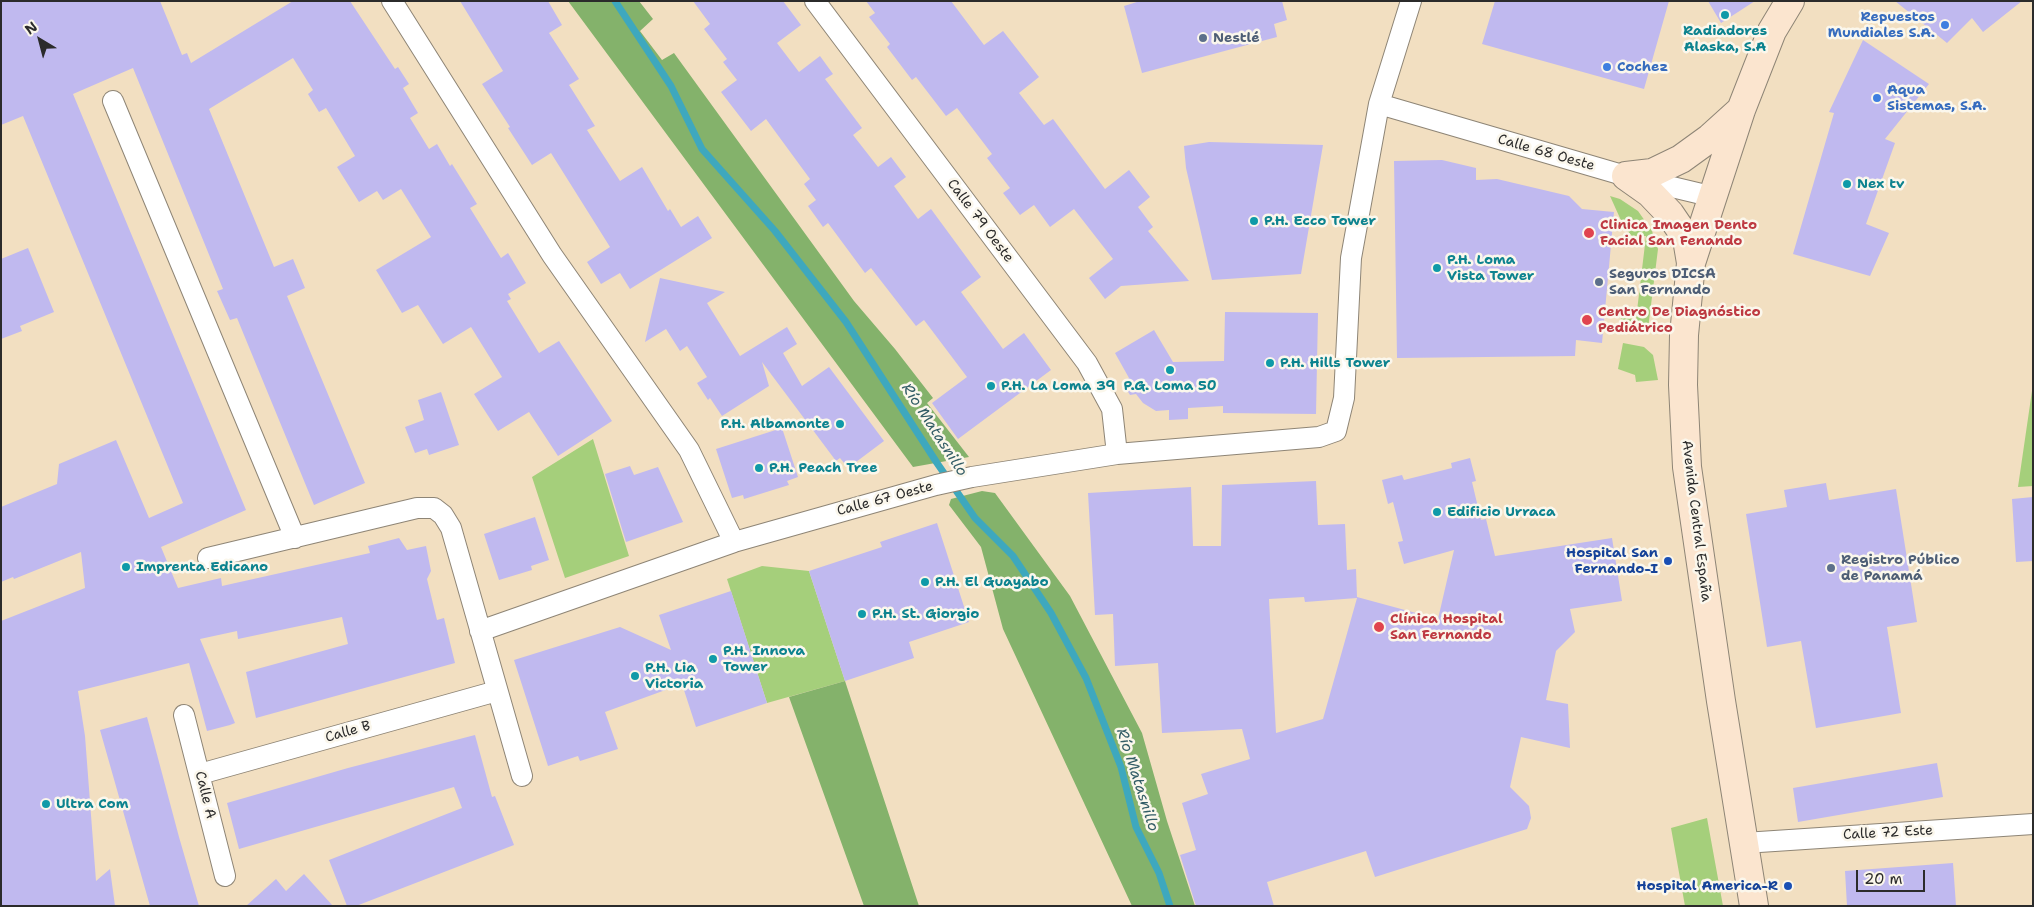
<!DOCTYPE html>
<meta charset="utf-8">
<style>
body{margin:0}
#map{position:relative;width:2034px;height:907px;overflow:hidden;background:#f2dfc1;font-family:"Shantell Sans",sans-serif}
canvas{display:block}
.frame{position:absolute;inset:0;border:2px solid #2b2b2b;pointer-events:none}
.north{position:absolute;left:15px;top:15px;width:50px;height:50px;-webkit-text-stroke:4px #fbf7ec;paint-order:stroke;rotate:323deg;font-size:14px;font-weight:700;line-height:20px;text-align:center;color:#2b2b2b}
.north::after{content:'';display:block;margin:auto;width:18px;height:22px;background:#2b2b2b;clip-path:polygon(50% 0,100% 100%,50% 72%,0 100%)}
.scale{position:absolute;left:1856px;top:870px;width:69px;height:22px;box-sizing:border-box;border:2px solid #2b2b2b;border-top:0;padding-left:6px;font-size:15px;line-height:18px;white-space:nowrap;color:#2b2b2b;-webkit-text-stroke:4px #fbf7ec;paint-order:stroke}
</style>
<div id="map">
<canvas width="2034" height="907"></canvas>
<div class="frame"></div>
<div class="north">N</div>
<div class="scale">20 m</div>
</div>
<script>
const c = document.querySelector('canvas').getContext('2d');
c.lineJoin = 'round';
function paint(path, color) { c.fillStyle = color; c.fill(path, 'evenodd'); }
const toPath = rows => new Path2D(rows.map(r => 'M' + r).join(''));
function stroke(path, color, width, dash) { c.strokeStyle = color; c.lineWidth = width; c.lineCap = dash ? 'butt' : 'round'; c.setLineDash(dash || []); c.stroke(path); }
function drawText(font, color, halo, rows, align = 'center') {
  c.font = font + ' "Shantell Sans",sans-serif'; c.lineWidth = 5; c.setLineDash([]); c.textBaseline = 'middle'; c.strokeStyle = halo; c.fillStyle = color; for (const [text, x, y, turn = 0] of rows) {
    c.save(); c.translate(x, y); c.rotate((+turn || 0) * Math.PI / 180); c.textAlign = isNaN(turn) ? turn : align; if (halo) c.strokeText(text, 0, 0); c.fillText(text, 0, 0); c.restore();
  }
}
paint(toPath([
 [1610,196,1620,199,1638,211,1652,231,1658,249,1648,329,1620,325,1621,318,1636,319,1646,236,1632,236,1624,227],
 [1623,343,1644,347,1653,355,1658,380,1636,382,1635,375,1618,369],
 [2033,384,2033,486,2018,487],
 [593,439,629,556,565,578,532,477],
 [762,566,809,571,845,681,767,703,727,579],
 [1707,818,1723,906,1685,906,1671,828]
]), '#a5cf7b');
paint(toPath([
 [568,1,639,1,653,19,640,31,662,60,674,53,854,301,895,349,933,398,927,403,969,457,913,467],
 [982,491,995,493,1070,596,1142,733,1167,821,1195,906,1132,906,1003,629,981,547,949,505,951,499],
 [845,681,919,906,864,906,789,697]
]), '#84b26b');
stroke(toPath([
 [615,1,671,86,702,149,775,231,846,322,937,463,975,518,1013,556,1051,613,1086,678,1121,767,1136,827,1159,873,1170,906]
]), '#3ea8be', 7);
paint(toPath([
 [1,1,160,1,182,55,187,53,191,63,293,1,350,1,395,69,398,67,409,84,403,88,418,113,410,118,429,149,437,144,450,166,452,164,477,204,470,208,501,258,508,253,526,283,508,294,511,299,507,301,539,353,559,341,612,421,558,456,529,412,498,431,474,394,502,377,471,327,443,344,418,305,402,313,376,270,431,237,401,189,383,200,377,191,359,202,337,167,355,156,326,108,319,112,308,94,313,90,293,58,209,109,274,267,293,259,305,288,287,296,365,483,314,505,237,318,230,320,217,291,223,289,133,68,73,94,246,510,161,547,178,588,221,578,222,586,370,553,368,546,399,538,407,550,426,546,431,571,427,579,437,620,444,618,455,663,256,718,246,672,348,644,342,617,238,639,237,631,200,639,235,723,230,725,207,731,189,663,78,691,85,736,96,881,110,869,115,906,1,906,1,621,85,588,81,552,14,579,13,577,1,582,1,507,57,484,59,464,116,440,149,518,183,503,23,116,1,125],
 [460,1,548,1,562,25,549,33,579,79,569,85,595,126,587,130,620,181,642,167,668,211,670,209,681,227,698,216,712,238,630,289,620,273,601,284,587,262,610,247,551,153,532,165,508,128,510,127,482,84,503,71],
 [693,1,783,1,801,25,777,43,799,72,820,56,833,74,825,79,862,128,853,135,878,167,891,157,906,177,894,186,918,219,931,209,981,277,961,292,1003,349,1024,333,1051,370,958,439,932,403,967,377,924,320,916,326,871,268,865,273,828,223,823,227,808,206,816,200,804,184,810,179,766,119,751,131,721,92,737,80,723,62,727,59,704,29,710,24],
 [866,1,951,1,984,45,1003,31,1039,77,1019,93,1044,125,1053,119,1105,189,1129,170,1150,197,1138,207,1153,227,1148,231,1189,281,1121,286,1105,299,1089,278,1113,259,1074,209,1050,227,1034,205,1020,215,1003,193,1010,188,987,158,992,154,957,108,946,116,916,77,912,80,887,47,890,44,869,17,875,13],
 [1140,1,1282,1,1287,20,1274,24,1277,37,1142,73,1124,6],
 [1495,1,1669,1,1644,89,1482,44],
 [1708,1,1755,1,1721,23],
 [1895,1,2022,1,1983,32,1972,18,1947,43],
 [1863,40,1929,84,1885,139,1895,143,1866,224,1889,233,1870,276,1793,254,1834,113,1829,112],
 [1209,142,1323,145,1301,274,1212,280,1186,168,1184,146],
 [1442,160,1476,168,1476,180,1497,179,1569,196,1582,209,1614,212,1602,343,1576,340,1575,356,1397,358,1394,161],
 [28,248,54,312,20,326,22,331,1,339,1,259],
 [660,278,725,292,707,303,740,356,787,327,797,344,783,353,802,386,829,367,884,441,848,468,840,458,836,461,762,362,769,386,722,416,710,398,708,400,697,383,707,377,687,346,680,351,666,329,645,342],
 [1225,312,1318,313,1316,414,1223,413,1223,406,1188,408,1188,419,1169,420,1169,410,1156,411,1143,403,1136,394,1130,395,1122,382,1129,378,1115,353,1154,330,1173,362,1224,361],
 [441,392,459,445,429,455,427,449,415,453,405,427,424,420,418,400],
 [782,428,798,477,787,481,789,485,744,499,743,495,732,498,716,449],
 [1470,458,1476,481,1472,482,1481,520,1486,519,1495,556,1612,538,1622,601,1570,609,1575,632,1556,651,1546,700,1568,704,1570,748,1521,737,1510,787,1529,806,1531,818,1527,829,1375,877,1366,851,1267,882,1274,906,1196,906,1180,855,1196,850,1182,803,1208,794,1201,774,1250,759,1242,729,1162,733,1158,663,1115,666,1113,614,1095,615,1088,493,1191,487,1193,546,1221,546,1222,485,1316,481,1318,525,1345,524,1347,570,1356,569,1357,597,1438,619,1454,550,1404,564,1398,542,1403,541,1393,502,1388,504,1382,480,1402,475,1404,480,1452,468,1451,463],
 [1304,597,1305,602,1357,598,1323,719,1276,733,1269,599],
 [630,466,634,475,658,467,683,522,626,542,605,474],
 [1826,483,1829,500,1896,489,1917,622,1887,627,1901,713,1816,728,1801,641,1767,647,1746,514,1787,507,1784,490],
 [2033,497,2033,561,2016,562,2012,499],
 [535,517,549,560,531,566,532,570,499,580,484,534],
 [937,523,969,622,909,642,914,658,845,681,809,571,882,547,880,542],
 [731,591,767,703,696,727,682,684,605,712,618,749,580,761,578,756,548,766,514,660,620,627,671,650,659,615],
 [147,717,179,837,199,906,150,906,100,730],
 [475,735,492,797,495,796,514,845,356,906,347,906,329,860,462,808,454,787,239,849,227,803,348,768],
 [1937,763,1943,797,1798,822,1793,788],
 [1953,863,1956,906,1847,906,1845,871],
 [304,874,333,906,246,906,276,879,286,891]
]), '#c0b9ef');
const street = toPath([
 [392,1,552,255,689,450,734,542],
 [815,1,1087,363,1112,409,1117,454],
 [113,101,295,538],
 [1379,104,1626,176,1714,197],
 [208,558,417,508,434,508,443,515,451,528,522,776],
 [480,631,734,542,936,485,972,477,1117,454,1319,437,1336,431,1344,398,1351,258,1379,104,1411,1],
 [184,715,225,876],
 [200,774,497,691],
 [1744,843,2033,824]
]);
const secondary = toPath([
 [1626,176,1652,173,1681,159,1710,138,1741,110],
 [1626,176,1650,193,1670,214,1687,239,1691,263],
 [1754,906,1721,701,1687,467,1683,385,1684,335,1691,263,1741,110,1772,31,1790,1]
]);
stroke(street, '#8e8576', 22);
stroke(secondary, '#8e8576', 30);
stroke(street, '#fff', 20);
stroke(secondary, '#fbe5cf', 28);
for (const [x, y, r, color] of [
 [1725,15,5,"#0f9aa8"],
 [1945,25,5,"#3f7fe0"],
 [1203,38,5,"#5c6f8a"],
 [1607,67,5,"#3f7fe0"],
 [1877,98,5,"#3f7fe0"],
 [1847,184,5,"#0f9aa8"],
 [1254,221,5,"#0f9aa8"],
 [1589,233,6,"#e0444e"],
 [1437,268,5,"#0f9aa8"],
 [1599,282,5,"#5c6f8a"],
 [1587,320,6,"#e0444e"],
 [1270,363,5,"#0f9aa8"],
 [1170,370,5,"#0f9aa8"],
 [991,386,5,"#0f9aa8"],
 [840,424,5,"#0f9aa8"],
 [759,468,5,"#0f9aa8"],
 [1437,512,5,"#0f9aa8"],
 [1668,561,5,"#1a4fb4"],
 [126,567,5,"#0f9aa8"],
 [1831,568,5,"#5c6f8a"],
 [925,582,5,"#0f9aa8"],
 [862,614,5,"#0f9aa8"],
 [1379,627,6,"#e0444e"],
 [713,659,5,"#0f9aa8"],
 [635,676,5,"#0f9aa8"],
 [46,804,5,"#0f9aa8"],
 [1788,886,5,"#1a4fb4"]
]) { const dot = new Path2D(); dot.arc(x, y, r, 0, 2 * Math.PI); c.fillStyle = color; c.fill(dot); stroke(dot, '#fbf7ec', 2); }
drawText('bold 14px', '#366cbe', '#fbf7ec', [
 ["Repuestos",1935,17,"right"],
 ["Mundiales S.A.",1935,33,"right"],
 ["Cochez",1617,67],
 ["Aqua",1887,90],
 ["Sistemas, S.A.",1887,106]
], 'left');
drawText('bold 14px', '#0d838f', '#fbf7ec', [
 ["Radiadores",1725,31,"center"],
 ["Alaska, S.A",1725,47,"center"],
 ["Nex tv",1857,184],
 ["P.H. Ecco Tower",1264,221],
 ["P.H. Loma",1447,260],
 ["Vista Tower",1447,276],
 ["P.H. Hills Tower",1280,363],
 ["P.H. La Loma 39",1001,386],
 ["P.G. Loma 50",1170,386,"center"],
 ["P.H. Albamonte",830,424,"right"],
 ["P.H. Peach Tree",769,468],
 ["Edificio Urraca",1447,512],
 ["Imprenta Edicano",136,567],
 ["P.H. El Guayabo",935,582],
 ["P.H. St. Giorgio",872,614],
 ["P.H. Innova",723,651],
 ["Tower",723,667],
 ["P.H. Lia",645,668],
 ["Victoria",645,684],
 ["Ultra Com",56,804]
], 'left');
drawText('bold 14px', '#4e5e75', '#fbf7ec', [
 ["Nestlé",1213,38],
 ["Seguros DICSA",1609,274],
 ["San Fernando",1609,290],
 ["Registro Público",1841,560],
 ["de Panamá",1841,576]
], 'left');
drawText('14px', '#2b2b2b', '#fbf7ec', [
 ["Calle 68 Oeste",1546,153,16],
 ["Calle 79 Oeste",980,221,53],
 ["Calle 67 Oeste",885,499,-15],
 ["Avenida Central España",1696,521,83],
 ["Calle B",348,732,-16],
 ["Calle A",205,795,76],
 ["Calle 72 Este",1888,833,-3]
]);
drawText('bold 14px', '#be3a42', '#fbf7ec', [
 ["Clinica Imagen Dento",1600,225],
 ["Facial San Fenando",1600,241],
 ["Centro De Diagnóstico",1598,312],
 ["Pediátrico",1598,328],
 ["Clínica Hospital",1390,619],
 ["San Fernando",1390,635]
], 'left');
drawText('bold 14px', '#164399', '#fbf7ec', [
 ["Hospital San",1658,553],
 ["Fernando-I",1658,569],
 ["Hospital America-R",1778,886]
], 'right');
drawText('italic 15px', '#335d66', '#fbf7ec', [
 ["Río Matasnillo",934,430,57],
 ["Río Matasnillo",1137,780,72]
]);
</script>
